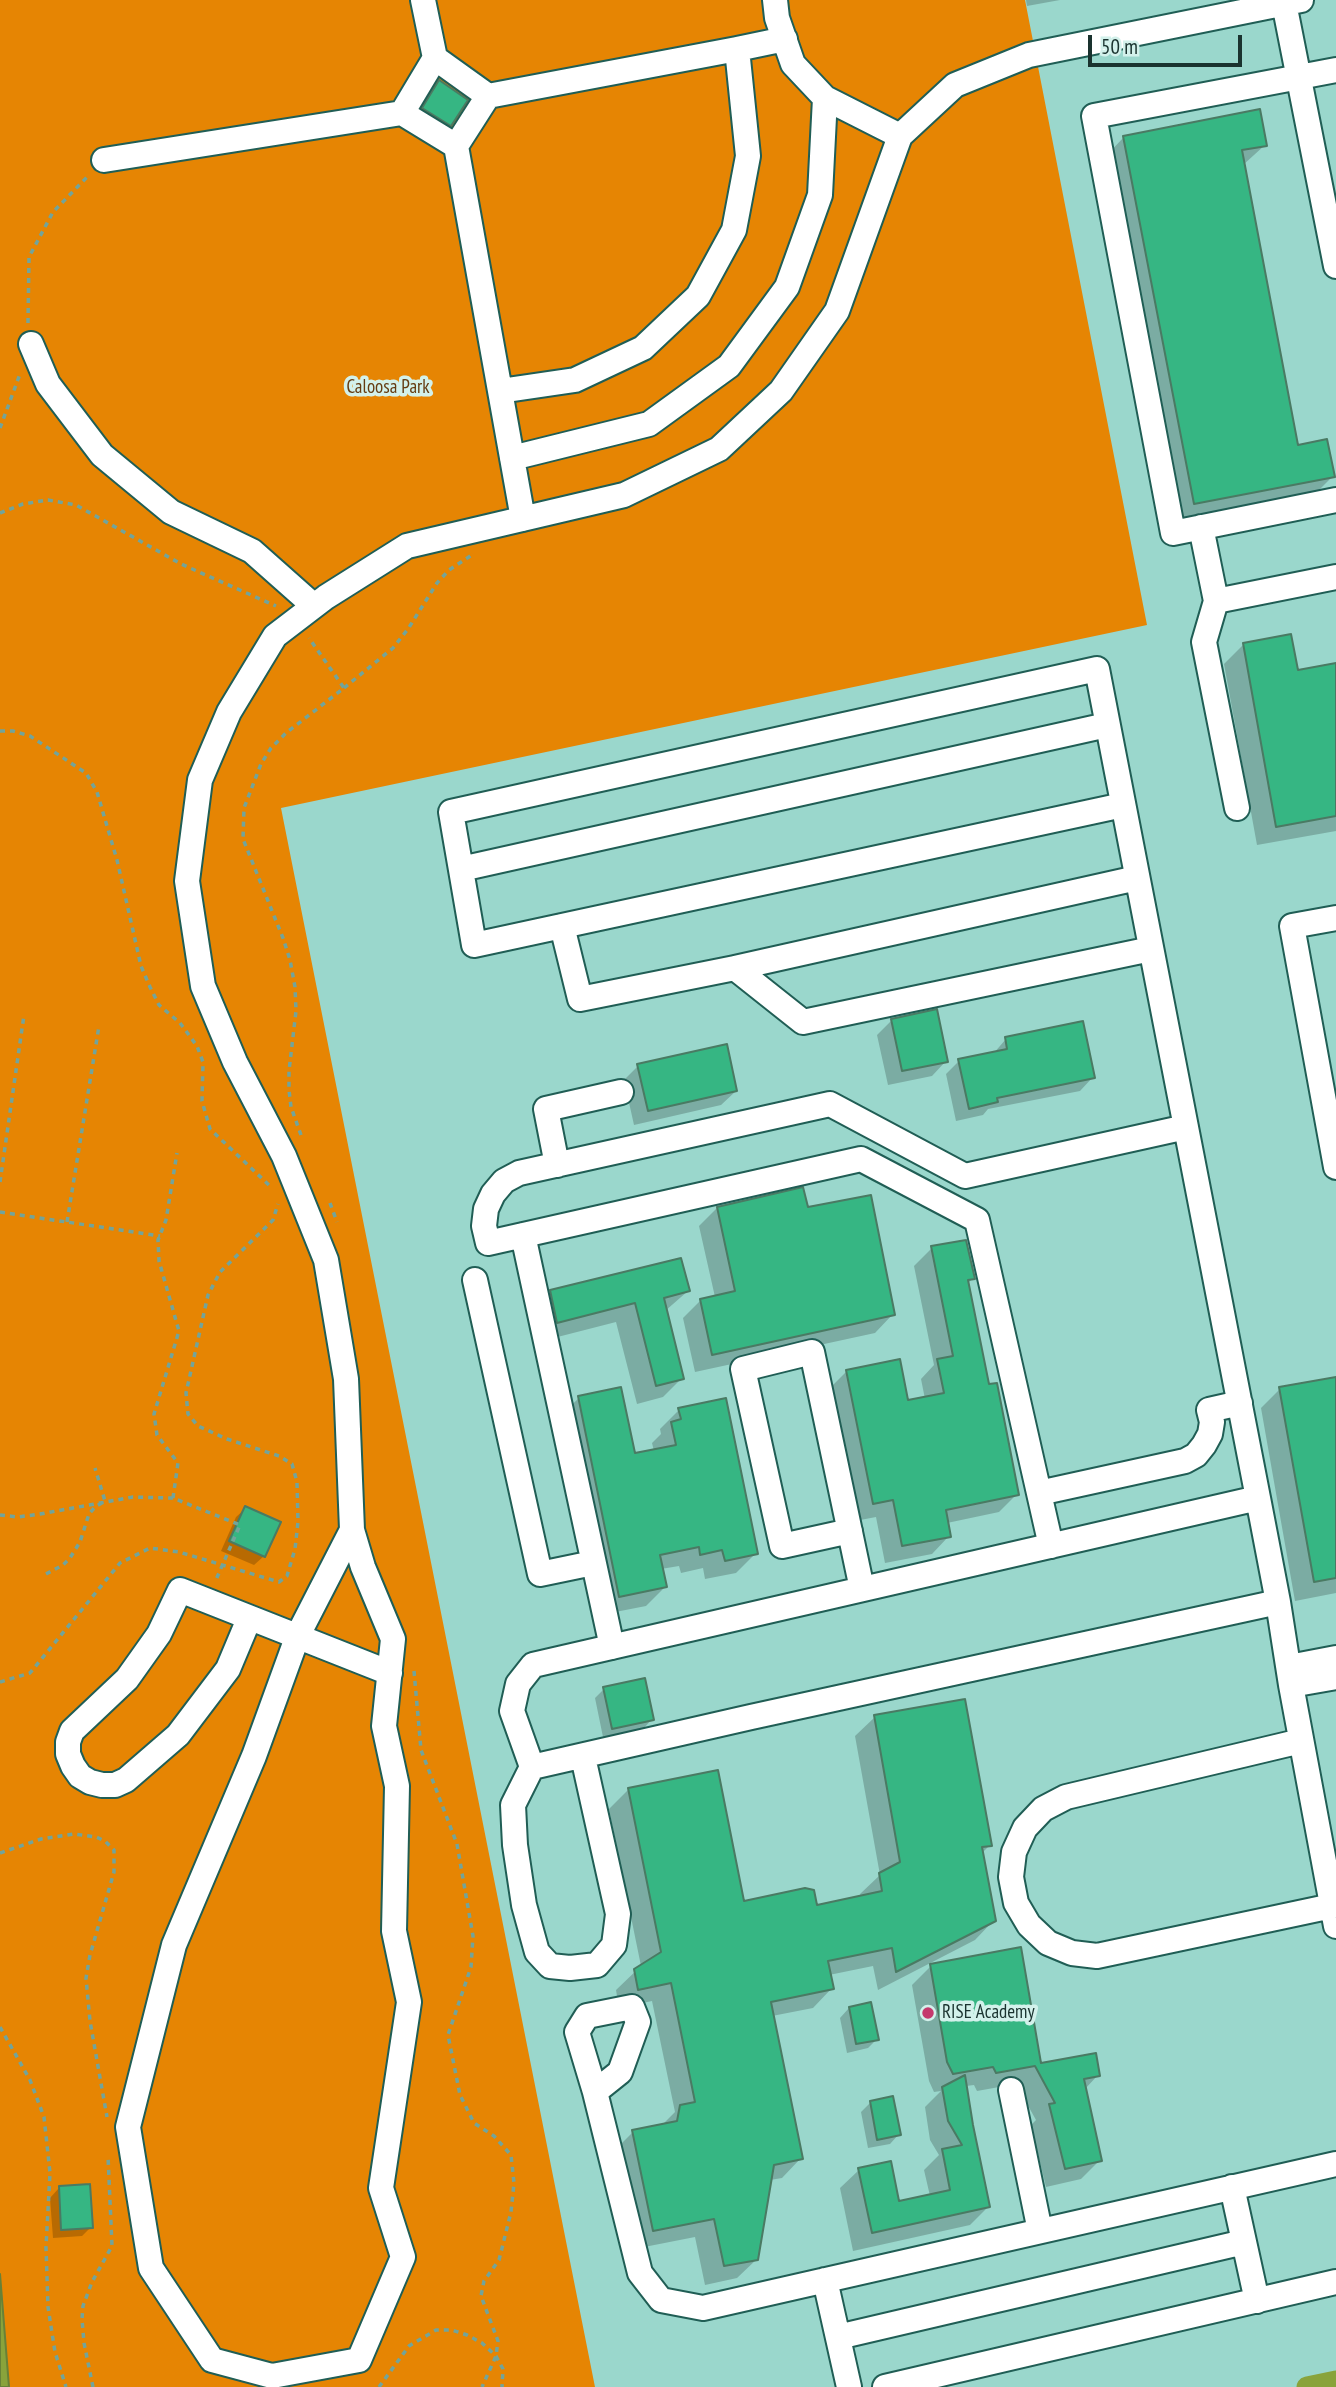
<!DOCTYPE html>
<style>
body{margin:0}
#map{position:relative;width:1336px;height:2387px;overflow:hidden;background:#9ad7cc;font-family:"PT Sans Narrow",sans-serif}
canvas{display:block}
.scale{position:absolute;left:1088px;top:35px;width:154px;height:32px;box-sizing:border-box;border:4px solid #1a332f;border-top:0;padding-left:9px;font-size:21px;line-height:24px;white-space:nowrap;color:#1a332f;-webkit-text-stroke:5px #d3f1eb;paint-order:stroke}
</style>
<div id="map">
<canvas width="1336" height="2387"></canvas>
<div class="scale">50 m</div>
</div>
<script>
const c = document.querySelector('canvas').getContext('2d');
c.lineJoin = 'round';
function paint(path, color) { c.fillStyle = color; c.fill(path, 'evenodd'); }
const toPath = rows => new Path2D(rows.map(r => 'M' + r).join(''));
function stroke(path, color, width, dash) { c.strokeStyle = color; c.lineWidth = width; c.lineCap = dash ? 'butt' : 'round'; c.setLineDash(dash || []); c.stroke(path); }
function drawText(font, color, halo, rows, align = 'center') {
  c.font = font + ' "PT Sans Narrow",sans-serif'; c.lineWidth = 7; c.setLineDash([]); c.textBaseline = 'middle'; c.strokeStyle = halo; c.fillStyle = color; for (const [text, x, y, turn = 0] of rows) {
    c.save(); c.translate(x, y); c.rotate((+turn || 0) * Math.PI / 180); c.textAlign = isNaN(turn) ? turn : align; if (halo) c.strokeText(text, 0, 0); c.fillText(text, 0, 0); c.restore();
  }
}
paint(toPath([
 [0,0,1025,0,1147,625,281,808,595,2387,0,2387]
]), '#e68503');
const water = toPath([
 [0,2274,9,2387,0,2387,0,2274]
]);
paint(water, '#89a33b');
stroke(water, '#688137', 2);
paint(toPath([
 [1026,0,1060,0,1027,6],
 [440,82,450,125,441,134,414,118,430,91],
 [1124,137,1265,145,1243,165,1297,447,1333,476,1313,496,1175,522,1105,157],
 [1243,645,1296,672,1336,665,1336,831,1257,845,1224,664],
 [892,1020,946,1061,932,1076,888,1085,877,1035],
 [1006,1039,1093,1077,1080,1091,988,1109,983,1115,956,1121,946,1074,959,1061,993,1054],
 [638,1066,736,1091,721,1105,634,1125,624,1080],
 [717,1208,806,1210,893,1314,875,1333,695,1372,683,1318,701,1300,715,1297,699,1226],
 [932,1248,973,1278,967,1284,987,1386,1017,1494,999,1512,947,1523,949,1536,932,1554,885,1563,876,1517,855,1521,829,1389,847,1371,907,1402,925,1399,921,1379,934,1365,914,1266],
 [688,1291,665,1311,682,1378,663,1397,637,1404,616,1322,538,1342,532,1311,551,1292],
 [1336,1379,1336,1593,1295,1601,1261,1408,1280,1389],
 [579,1398,634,1455,654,1451,652,1443,661,1434,660,1429,679,1410,756,1553,736,1573,705,1579,703,1568,681,1573,679,1566,661,1569,665,1587,646,1606,600,1615,559,1417],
 [246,1508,264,1556,254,1565,221,1551,236,1517],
 [604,1689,652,1719,643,1729,603,1737,595,1698],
 [875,1717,990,1845,982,1853,994,1920,975,1940,878,1990,873,1966,829,1975,832,1988,813,2008,772,2016,801,2158,782,2178,770,2180,757,2259,737,2278,705,2285,695,2237,634,2249,614,2151,633,2132,661,2126,675,2112,652,2001,619,2008,616,1990,641,1966,609,1809,629,1789,743,1903,815,1907,861,1897,860,1894,880,1875,855,1736],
 [931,1966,1040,2065,1098,2075,1085,2089,1100,2160,1081,2179,1046,2187,1031,2125,1036,2120,1016,2084,977,2091,974,2085,966,2086,988,2207,970,2225,853,2251,840,2188,859,2170,898,2203,930,2196,924,2170,939,2155,930,2140,925,2107,941,2091,934,2092,929,2081,912,1985],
 [849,2008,877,2039,868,2048,847,2053,840,2018],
 [870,2103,899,2134,890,2144,868,2148,861,2112],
 [59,2188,91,2227,82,2236,53,2238,50,2198]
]), '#0003');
stroke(toPath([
 [1307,2387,1336,2381]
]), '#89a33b', 21);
const building = toPath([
 [439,80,468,100,451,126,422,108,439,80],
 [1260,109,1267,146,1242,150,1298,445,1327,439,1335,477,1194,504,1123,136,1260,109],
 [1291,634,1298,670,1336,663,1336,816,1276,827,1243,643,1291,634],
 [937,1009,948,1062,902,1071,891,1019,937,1009],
 [1083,1021,1095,1078,997,1098,998,1102,969,1109,958,1059,1007,1049,1005,1037,1083,1021],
 [727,1044,737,1091,648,1111,637,1064,727,1044],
 [803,1187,808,1207,871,1195,895,1315,712,1355,700,1299,735,1291,717,1207,803,1187],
 [966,1240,975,1279,968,1280,989,1384,997,1383,1019,1495,946,1510,951,1537,902,1546,893,1500,873,1504,846,1370,900,1359,908,1400,944,1393,937,1359,953,1356,931,1246,966,1240],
 [681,1258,690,1291,664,1298,684,1379,656,1386,635,1303,557,1323,550,1290,681,1258],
 [1336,1377,1336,1578,1314,1582,1279,1387,1336,1377],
 [621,1387,635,1453,676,1445,671,1422,681,1419,678,1408,726,1398,758,1554,725,1561,722,1550,700,1555,699,1547,660,1555,667,1587,619,1597,578,1396,621,1387],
 [245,1506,281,1522,265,1557,229,1541,245,1506],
 [645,1678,654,1720,612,1729,603,1687,645,1678],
 [965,1699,992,1846,982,1847,996,1921,896,1972,892,1948,828,1961,834,1989,771,2002,803,2159,774,2165,758,2260,724,2266,714,2219,653,2231,632,2130,677,2121,680,2105,695,2102,671,1983,638,1990,634,1969,661,1952,628,1788,718,1770,744,1901,805,1888,814,1890,817,1905,882,1891,879,1873,900,1862,874,1715,965,1699],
 [1021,1947,1041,2063,1096,2053,1100,2076,1084,2079,1102,2161,1065,2169,1049,2104,1055,2103,1035,2066,996,2073,993,2067,953,2074,947,2062,930,1964,1021,1947],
 [871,2002,879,2040,856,2044,849,2007,871,2002],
 [965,2075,973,2125,990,2207,872,2233,858,2168,891,2161,899,2201,950,2190,942,2149,962,2145,948,2121,942,2087,965,2075],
 [893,2096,901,2135,877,2140,870,2101,893,2096],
 [90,2184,93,2228,61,2230,59,2186,90,2184]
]);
paint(building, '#36b683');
stroke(building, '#4a7a63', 2);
const minor = toPath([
 [423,0,435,58],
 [775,0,777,18,793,64,825,98,900,136],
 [1284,3,1336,266],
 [737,49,785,39],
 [1336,70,1094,116,1173,533,1336,500],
 [488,96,435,58,402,113,456,146,488,96,737,49,748,156,734,230,698,296,643,348,575,380,500,391],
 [456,146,523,519],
 [104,160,402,113],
 [31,344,48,384,102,455,171,512,252,551,314,606],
 [512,458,649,424,729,366,787,287,820,195,825,98],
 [1201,527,1216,601,1336,577],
 [1216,601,1204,642,1237,808],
 [1123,805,474,945,451,812,1097,669,1258,1498,1278,1602,1291,1685,1336,1926],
 [461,869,1107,725],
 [1336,918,1292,926,1336,1167],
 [562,926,580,999,735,968,803,1022,1151,949],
 [735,968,1137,878],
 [557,1165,546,1109,621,1092],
 [523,1235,612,1647],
 [475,1280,540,1574,593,1563],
 [1039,1493,1185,1461,1196,1455,1204,1445,1210,1434,1212,1422,1209,1410,1240,1403],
 [352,1530,298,1635,254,1756,174,1945,128,2127,151,2268,212,2360,272,2376,359,2360,403,2257,381,2188,409,2002,394,1931,397,1786,384,1726,393,1639,363,1567,352,1530,346,1379,326,1260,284,1156,235,1062,203,986,187,881,200,780,229,712,275,636,326,597,407,546,624,495,719,449,781,391,837,311,900,136,955,85,1029,55,1301,0],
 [850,1531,782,1546,743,1369,812,1352,862,1589],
 [1051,1546,977,1220,861,1159,488,1243,484,1226,486,1209,493,1194,504,1181,519,1173,830,1104,965,1176,1186,1127],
 [249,1619,228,1669,178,1735,126,1780,115,1785,102,1785,90,1782,80,1776,73,1766,68,1754,68,1742,72,1731,127,1679,159,1634,180,1590,390,1673],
 [1289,1667,1336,1658],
 [1291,1685,1336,1677],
 [1301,1741,1066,1797,1043,1809,1025,1828,1014,1852,1011,1877,1016,1903,1029,1925,1048,1943,1072,1953,1097,1956,1332,1906],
 [583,1757,618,1914,614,1945,597,1965,570,1968,550,1966,537,1952,524,1905,515,1845,513,1805,532,1767,512,1711,518,1684,533,1665,1258,1498],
 [532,1767,751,1717,1278,1602],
 [1011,2090,1040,2231],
 [595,2092,620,2072,638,2022,632,2007,587,2016,577,2032,595,2092,640,2273,661,2300,703,2308,1336,2164],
 [1232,2187,1257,2301],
 [825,2280,849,2387],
 [838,2337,1244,2242],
 [885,2387,1336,2282]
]);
stroke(minor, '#205e55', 28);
stroke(toPath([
 [28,323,29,257,53,212,90,174],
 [0,428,20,374],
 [0,513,23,504,48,500,76,505,181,564,276,606],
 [344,688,393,648,408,629,437,583,449,570,472,555],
 [0,731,13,731,30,736,86,773,97,792,117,860,141,966,150,987,159,1005,180,1023,197,1046,203,1062,202,1101,210,1129,271,1187],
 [301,1135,291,1107,289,1090,289,1071,296,1011,295,987,290,960,283,938,243,839,244,808,261,764,271,748,286,733,344,688,309,638],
 [0,1182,24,1015],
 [330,1203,337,1222],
 [0,1212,160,1236],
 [67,1222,99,1026],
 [173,1498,178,1463,157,1435,154,1414,179,1331,159,1261,158,1240,166,1220,177,1153],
 [0,1515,18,1517,40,1514,133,1497,173,1498,240,1525,215,1582],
 [46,1574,63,1565,70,1558,80,1542,89,1514,95,1507,105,1501,95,1468],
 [414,1671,421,1750,457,1844,473,1936,471,1967,448,2035,460,2095,474,2123,494,2136,511,2155,514,2183,511,2212,499,2260,484,2281,481,2296,498,2341,496,2356,482,2387],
 [0,1682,30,1673,120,1563,150,1548,179,1552,279,1582,287,1576,295,1549,298,1522,297,1482,292,1464,279,1456,227,1439,198,1426,188,1414,186,1393,208,1295,220,1272,273,1220,278,1204],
 [0,1853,41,1839,74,1834,96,1837,105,1841,114,1850,114,1872,90,1955,86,1978,90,2021,107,2117],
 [0,2027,30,2080,44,2117,50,2173,46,2247,48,2307,55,2352,66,2387],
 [93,2387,84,2343,82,2319,83,2306,92,2282,112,2246,108,2156],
 [379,2387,409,2346,436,2330,452,2330,467,2335,482,2343,496,2356,503,2369,502,2387]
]), '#72a49b', 3.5, [5, 5]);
stroke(minor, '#fff', 24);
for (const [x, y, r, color] of [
 [928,2013,7,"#c4396d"]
]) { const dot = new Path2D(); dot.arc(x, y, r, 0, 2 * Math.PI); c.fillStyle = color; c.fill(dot); stroke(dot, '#d3f1eb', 2.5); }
drawText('19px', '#643b11', '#d3f1eb', [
 ["Caloosa Park",388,388]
]);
drawText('19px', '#1a332f', '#d3f1eb', [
 ["RISE Academy",942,2013]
], 'left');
</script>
